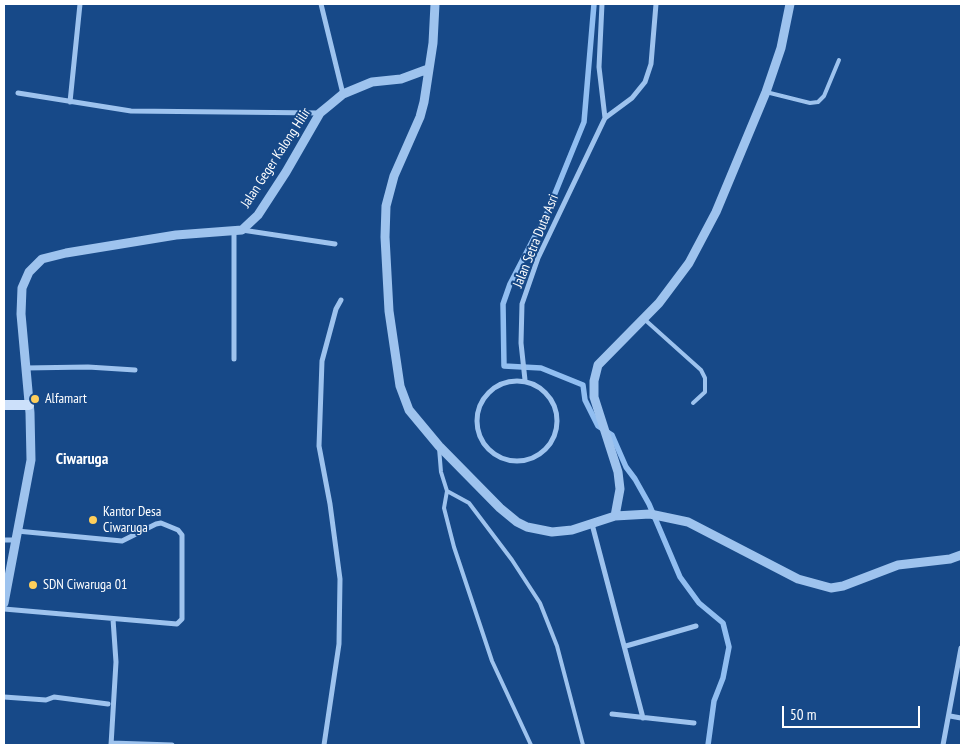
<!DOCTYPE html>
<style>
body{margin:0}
#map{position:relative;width:965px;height:749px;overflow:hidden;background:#174988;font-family:"PT Sans Narrow",sans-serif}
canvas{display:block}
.frame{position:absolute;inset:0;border:5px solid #fff;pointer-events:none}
.scale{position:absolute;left:782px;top:706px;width:138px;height:22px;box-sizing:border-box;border:2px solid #fff;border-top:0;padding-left:6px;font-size:15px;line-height:18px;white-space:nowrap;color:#fff;-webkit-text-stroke:4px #174988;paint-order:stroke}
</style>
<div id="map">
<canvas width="965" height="749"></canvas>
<div class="frame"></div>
<div class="scale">50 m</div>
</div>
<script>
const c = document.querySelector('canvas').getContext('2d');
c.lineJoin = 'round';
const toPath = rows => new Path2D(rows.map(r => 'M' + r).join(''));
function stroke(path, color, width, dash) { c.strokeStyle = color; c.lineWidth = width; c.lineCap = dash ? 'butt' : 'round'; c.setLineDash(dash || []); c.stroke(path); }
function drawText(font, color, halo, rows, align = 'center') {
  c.font = font + ' "PT Sans Narrow",sans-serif'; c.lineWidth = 4; c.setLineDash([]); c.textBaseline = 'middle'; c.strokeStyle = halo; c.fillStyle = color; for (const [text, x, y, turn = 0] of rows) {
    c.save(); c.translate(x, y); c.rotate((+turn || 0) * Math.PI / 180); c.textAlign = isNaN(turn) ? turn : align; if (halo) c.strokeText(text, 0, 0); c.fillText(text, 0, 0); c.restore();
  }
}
stroke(toPath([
 [594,4,584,122,547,213,510,284,503,304,504,366,541,368,583,385,585,400,598,426,612,435,626,467,635,479,649,504,680,577,699,603,723,623,729,647,723,678,714,701,708,745]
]), '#91bef1', 5.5);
stroke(toPath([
 [766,92,810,103,818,102,824,96,839,60],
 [643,318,701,370,705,378,705,392,693,403],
 [439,448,441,472,447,491,469,503,512,560,540,603,557,646,583,745],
 [447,491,444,508,454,547,492,661,531,745]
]), '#9ec3ee', 4);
stroke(toPath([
 [321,4,343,94],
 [602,4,599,67,605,118],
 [18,93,131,111,320,113],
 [70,102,80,4],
 [234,230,234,359],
 [242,230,335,244],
 [25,368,88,367,135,370],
 [525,380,521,343,522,304,538,258,605,118,632,98,645,82,651,64,656,4],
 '477 421a40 40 0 1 1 80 0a40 40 0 1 1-80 0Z',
 [592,524,643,718],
 [4,540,16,540],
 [4,609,177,624,182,619,182,535,178,530,161,523,156,524,122,541,17,531],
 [626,646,696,626],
 [4,697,46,700,54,697,108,704],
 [612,714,694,723],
 [950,716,961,718],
 [111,743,172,745],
 [111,745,116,662,113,619],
 [324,745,339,644,340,579,330,504,319,446,322,361,336,309,341,300],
 [943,745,961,648]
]), '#9ec3ee', 5);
stroke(toPath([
 [435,4,433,43,424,102,420,117,394,176,386,206,385,237,389,311,400,386,409,410,439,446,500,508,517,522,527,527,552,532,572,530,615,516,650,514,688,522,798,579,831,588,843,586,898,565,950,559,961,555],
 [615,516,620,489,618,472,594,397,594,381,598,365,659,303,689,263,716,212,766,92,781,48,790,4],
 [4,603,31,460,30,413,21,314,22,288,29,272,42,259,66,253,176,235,242,230,258,215,286,172,320,113,331,104,343,94,372,82,401,79,428,69]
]), '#9ec3ee', 9);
stroke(toPath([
 [4,405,29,405]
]), '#cce0fa', 10);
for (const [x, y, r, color] of [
 [35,399,5,"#ffcf5b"],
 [93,520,5,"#ffcf5b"],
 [33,585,5,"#ffcf5b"]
]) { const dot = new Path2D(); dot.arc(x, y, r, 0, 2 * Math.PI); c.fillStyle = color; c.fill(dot); stroke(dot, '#174988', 2); }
drawText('14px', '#fff', '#174988', [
 ["Jalan Geger Kalong Hilir",276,158,-57],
 ["Jalan Setra Duta Asri",536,241,-68]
]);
drawText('14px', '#fff', '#174988', [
 ["Alfamart",45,399],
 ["Kantor Desa",103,512],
 ["Ciwaruga",103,528],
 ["SDN Ciwaruga 01",43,585]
], 'left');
drawText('bold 16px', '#fff', '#174988', [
 ["Ciwaruga",82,459]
]);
</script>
